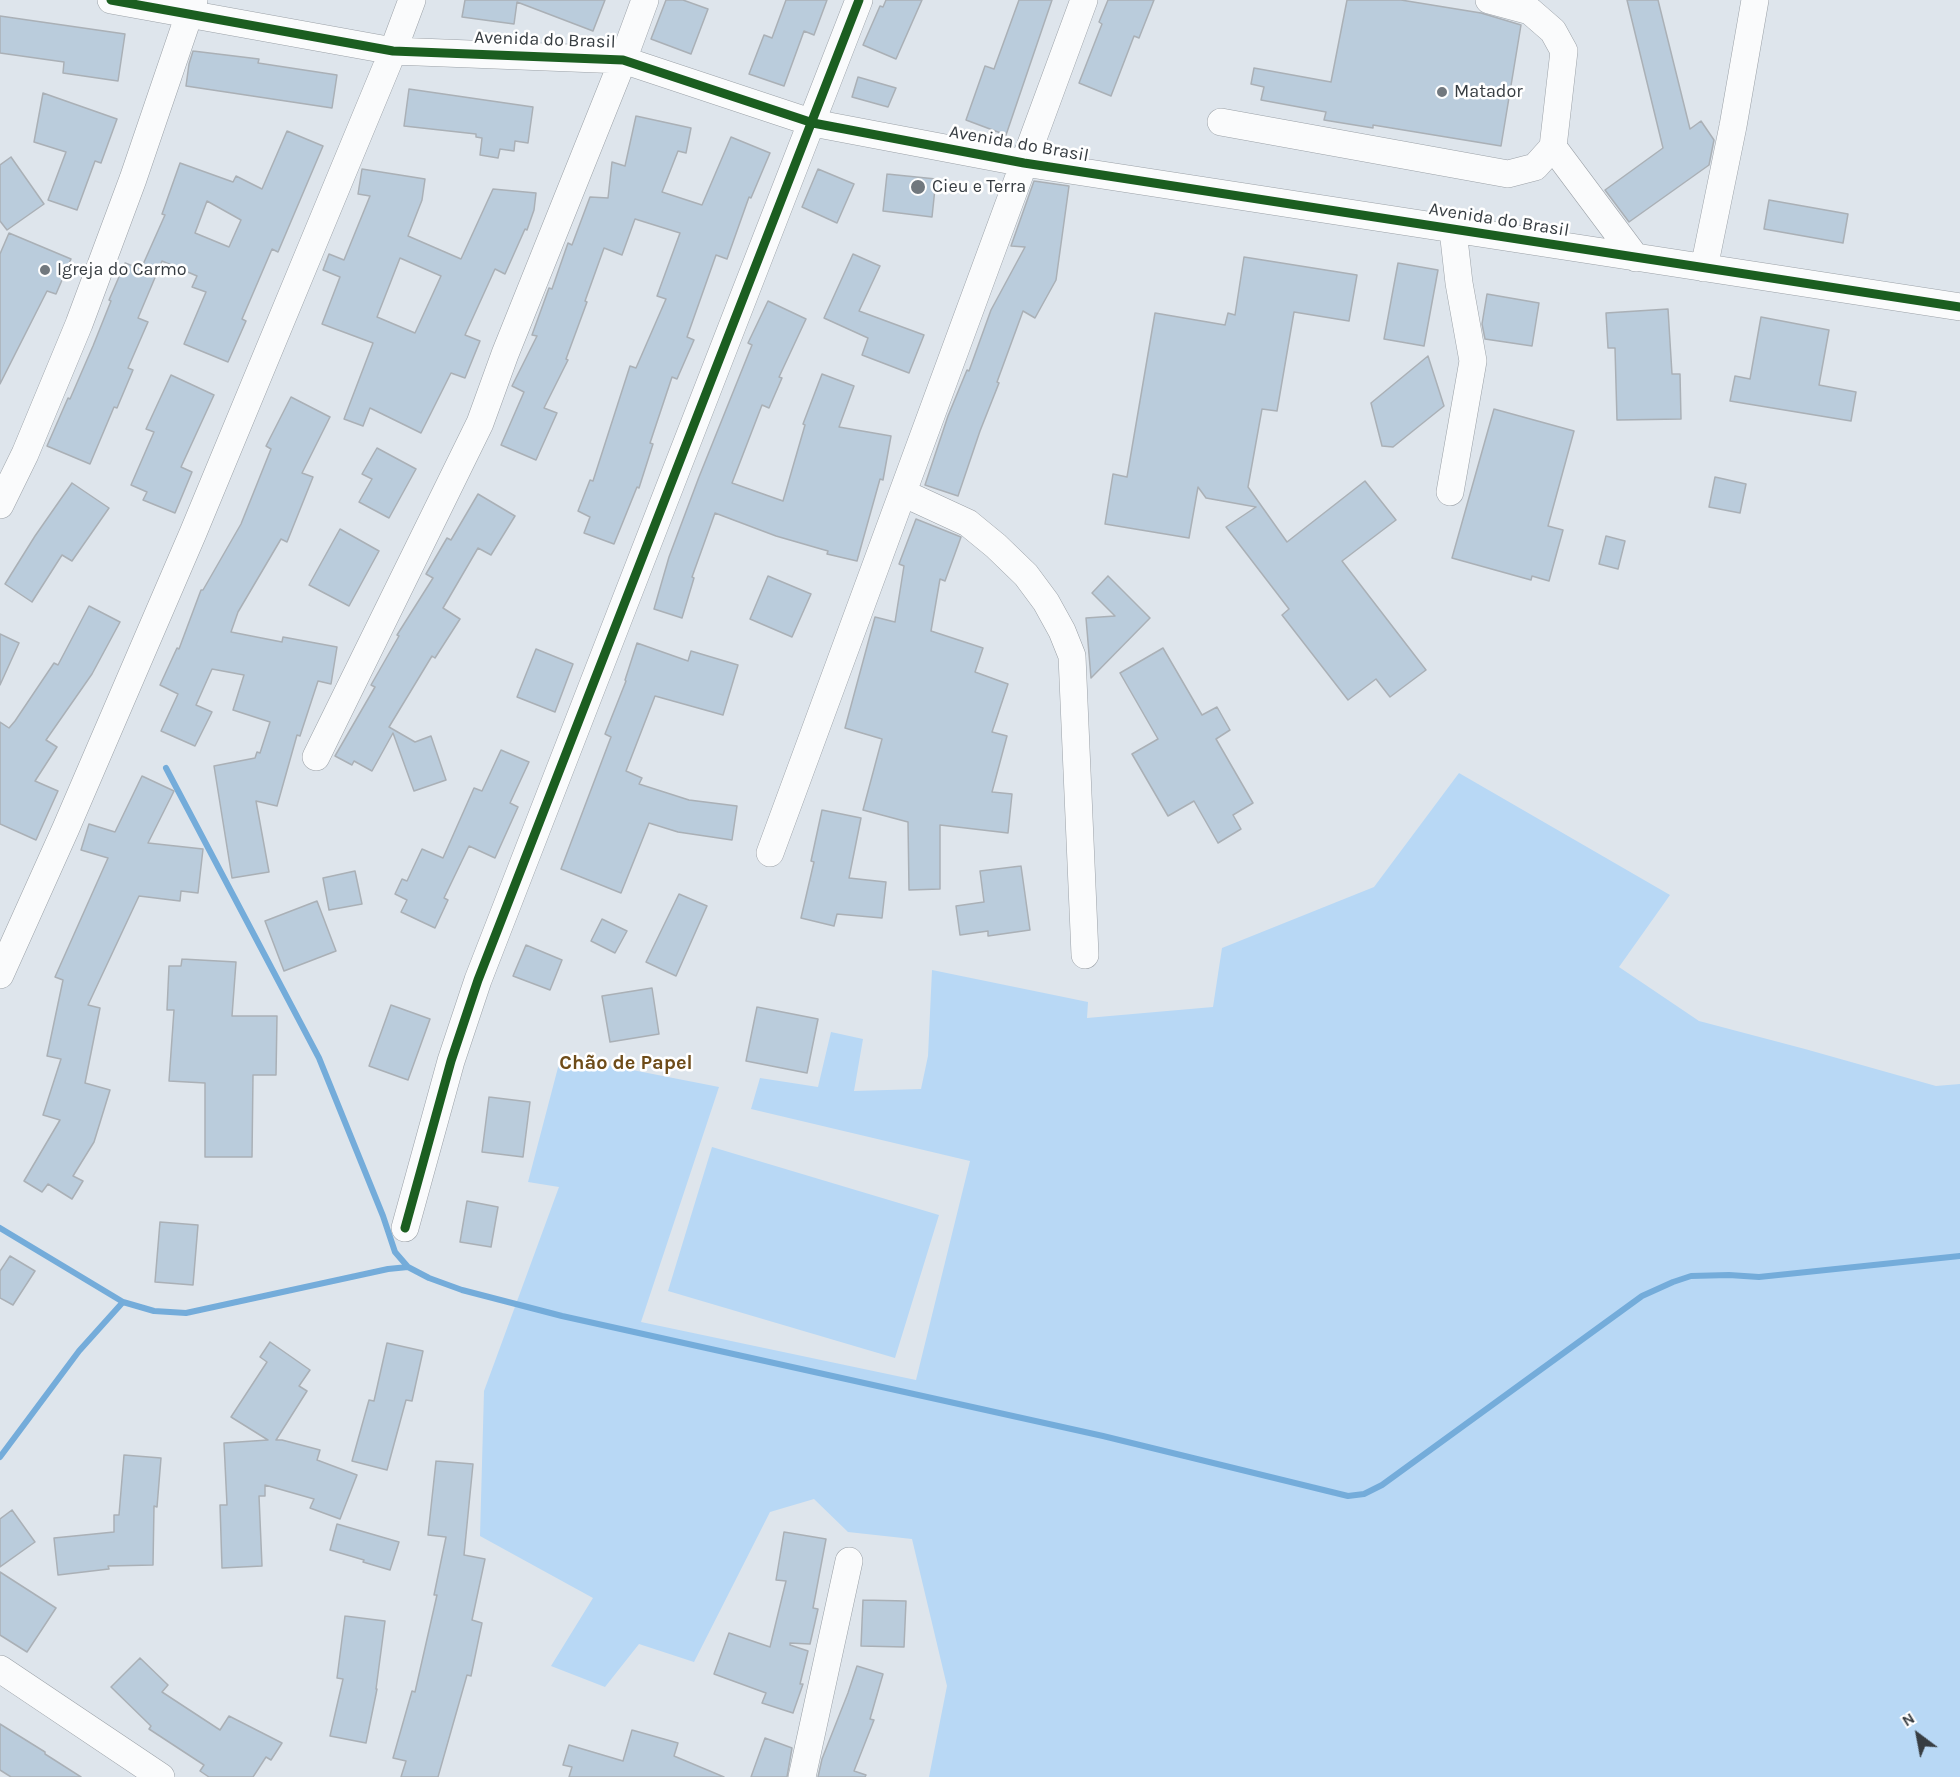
<!DOCTYPE html>
<meta charset="utf-8">
<style>
body{margin:0}
#map{position:relative;width:1960px;height:1777px;overflow:hidden;background:#dee5ec;font-family:Karla,sans-serif}
canvas{display:block}
.north{position:absolute;left:1888px;top:1705px;width:60px;height:60px;-webkit-text-stroke:4px #fff;paint-order:stroke;rotate:328deg;font-size:16px;font-weight:700;line-height:24px;text-align:center;color:#373d42}
.north::after{content:'';display:block;margin:auto;width:21px;height:27px;background:#373d42;clip-path:polygon(50% 0,100% 100%,50% 72%,0 100%)}
</style>
<div id="map">
<canvas width="1960" height="1777"></canvas>
<div class="north">N</div>
</div>
<script>
const c = document.querySelector('canvas').getContext('2d');
c.lineJoin = 'round';
function paint(path, color) { c.fillStyle = color; c.fill(path, 'evenodd'); }
const toPath = rows => new Path2D(rows.map(r => 'M' + r).join(''));
function stroke(path, color, width, dash) { c.strokeStyle = color; c.lineWidth = width; c.lineCap = dash ? 'butt' : 'round'; c.setLineDash(dash || []); c.stroke(path); }
function drawText(font, color, halo, rows, align = 'center') {
  c.font = font + ' Karla,sans-serif'; c.lineWidth = 5; c.setLineDash([]); c.textBaseline = 'middle'; c.strokeStyle = halo; c.fillStyle = color; for (const [text, x, y, turn = 0] of rows) {
    c.save(); c.translate(x, y); c.rotate((+turn || 0) * Math.PI / 180); c.textAlign = isNaN(turn) ? turn : align; if (halo) c.strokeText(text, 0, 0); c.fillText(text, 0, 0); c.restore();
  }
}
paint(toPath([
 [1459,773,1670,895,1619,967,1699,1021,1805,1049,1936,1086,1960,1084,1960,1777,929,1777,947,1686,912,1539,848,1532,814,1499,770,1512,694,1662,639,1644,605,1687,551,1666,593,1598,480,1536,484,1391,559,1187,528,1182,561,1056,719,1087,641,1322,916,1380,970,1161,751,1109,760,1078,818,1087,831,1032,863,1039,854,1091,921,1089,928,1056,932,970,1088,1002,1087,1018,1213,1007,1222,948,1374,887],
 [712,1147,939,1215,895,1358,668,1291]
]), '#b8d8f5');
stroke(toPath([
 [166,768,319,1058,383,1216,395,1252,408,1267],
 [0,1228,123,1302,154,1311,186,1313,388,1269,408,1267,429,1278,462,1290,562,1316,1103,1436,1348,1496,1364,1494,1382,1485,1642,1296,1673,1282,1691,1276,1729,1275,1759,1277,1960,1256],
 [0,1457,79,1351,123,1302]
]), '#74acda', 6);
const building = toPath([
 [465,0,605,0,593,31,517,2,514,24,462,17,465,0],
 [666,0,683,0,708,9,691,54,651,39,666,0],
 [786,0,827,0,814,35,804,31,784,86,749,74,764,35,772,38,786,0],
 [886,0,922,0,896,59,863,45,880,6,883,7,886,0],
 [1019,0,1052,0,1006,135,966,120,985,66,994,69,1019,0],
 [1108,0,1154,0,1139,38,1134,36,1111,96,1079,83,1102,24,1099,22,1108,0],
 [1347,0,1401,0,1481,13,1521,25,1501,146,1373,125,1373,128,1324,120,1326,112,1261,100,1264,87,1251,84,1254,68,1331,82,1347,0],
 [1627,0,1658,0,1690,129,1701,121,1714,140,1709,165,1629,222,1605,190,1663,148,1627,0],
 [0,16,125,34,118,81,63,73,64,62,0,53,0,16],
 [193,51,259,59,258,63,337,75,332,108,186,86,189,64,193,51],
 [858,77,896,88,888,107,852,97,858,77],
 [409,89,533,107,528,143,515,141,514,151,500,149,498,158,480,155,482,138,476,137,476,134,404,126,409,89],
 [43,93,117,119,101,163,95,161,77,210,48,200,66,152,34,142,43,93],
 [636,116,691,128,686,153,678,151,662,192,702,205,731,137,770,153,751,198,749,197,727,259,716,255,687,337,694,340,677,379,672,377,650,443,653,444,639,488,637,487,614,544,584,533,590,517,578,511,590,480,593,481,630,366,636,368,666,299,657,296,680,233,635,219,622,255,604,248,585,301,587,302,566,359,568,360,544,408,557,413,536,460,501,445,524,392,512,386,537,336,532,335,549,288,552,289,568,243,572,245,590,197,608,198,612,162,625,166,636,116],
 [287,131,323,146,278,252,272,249,242,319,246,321,228,362,184,344,206,292,192,287,197,276,162,261,138,318,148,322,128,368,133,370,117,408,114,407,90,464,47,446,68,398,70,399,93,346,111,301,109,300,125,263,141,269,165,215,162,214,180,163,233,182,236,176,262,189,287,131],
 [207,201,241,220,229,247,195,233,207,201],
 [11,157,44,204,7,230,0,221,0,165,11,157],
 [362,169,425,179,422,200,408,236,461,259,493,189,536,193,534,210,527,230,525,229,505,274,495,269,465,335,480,341,465,378,451,373,421,433,370,408,363,426,344,419,373,343,322,324,340,277,323,270,329,254,344,260,370,196,358,194,362,169],
 [400,258,441,276,415,333,377,317,400,258],
 [818,169,854,184,837,223,802,207,818,169],
 [887,174,936,179,932,217,883,211,887,174],
 [1034,181,1069,186,1056,280,1035,318,1023,311,997,382,999,383,980,431,958,496,925,485,948,416,967,370,969,371,991,310,1025,247,1011,246,1034,181],
 [1769,200,1848,214,1843,243,1764,229,1769,200],
 [9,233,71,259,56,294,47,291,0,384,0,254,9,233],
 [853,254,880,266,859,311,924,335,909,373,862,355,868,338,824,318,853,254],
 [1244,257,1357,275,1349,321,1294,312,1277,411,1262,409,1248,487,1287,542,1365,481,1396,520,1342,561,1426,670,1390,697,1376,679,1348,700,1282,615,1289,609,1226,527,1256,507,1206,498,1198,487,1189,538,1105,524,1113,474,1127,477,1155,313,1225,325,1228,313,1235,315,1244,257],
 [1398,263,1438,270,1424,346,1384,339,1398,263],
 [1487,294,1539,303,1532,346,1485,339,1482,324,1487,294],
 [768,301,806,319,779,377,782,378,769,408,762,405,732,483,783,501,805,425,803,424,822,374,854,386,839,427,891,436,883,480,880,479,857,561,827,554,828,551,776,536,715,513,692,577,694,578,682,618,654,609,669,557,699,477,752,345,748,343,768,301],
 [1668,309,1672,374,1680,374,1681,419,1617,420,1615,348,1608,348,1606,313,1668,309],
 [1761,317,1829,330,1819,385,1856,392,1851,421,1730,401,1735,376,1750,379,1761,317],
 [1428,356,1444,406,1393,447,1382,446,1371,403,1428,356],
 [171,375,214,395,181,467,192,472,175,513,143,500,147,492,131,485,154,432,146,429,171,375],
 [291,397,330,417,302,473,313,477,287,542,281,539,238,612,231,632,282,642,283,637,337,647,331,684,318,681,300,736,297,735,277,806,256,801,269,872,232,878,214,766,255,758,257,752,260,753,270,722,233,710,244,675,212,669,196,705,212,712,195,746,161,731,178,694,160,685,177,648,179,649,201,590,203,590,241,524,271,449,266,446,291,397],
 [1494,409,1574,431,1548,526,1563,530,1549,581,1532,576,1531,580,1452,558,1494,409],
 [377,448,416,469,389,518,359,502,372,479,362,474,377,448],
 [1715,477,1746,484,1740,513,1709,507,1715,477],
 [72,483,109,508,72,561,62,555,32,602,5,584,35,536,72,483],
 [478,494,515,516,491,555,478,548,443,608,460,619,435,658,432,656,389,727,415,742,431,736,446,780,414,791,393,733,372,771,354,761,352,765,335,756,375,687,371,685,399,636,397,635,433,578,426,574,447,538,451,540,478,494],
 [916,519,961,537,945,581,940,579,931,631,983,648,975,672,1008,684,992,732,1007,736,992,792,1012,794,1008,833,940,825,940,889,909,890,908,822,863,810,882,739,845,728,875,617,895,622,904,566,899,564,916,519],
 [340,529,379,551,349,606,309,585,340,529],
 [1606,536,1625,541,1618,569,1599,564,1606,536],
 [768,576,811,594,792,637,750,619,768,576],
 [1108,576,1150,618,1091,678,1086,618,1115,616,1092,593,1108,576],
 [89,606,120,622,92,674,46,740,57,747,35,781,58,791,36,840,0,824,0,722,9,728,15,721,54,663,58,665,89,606],
 [0,634,19,643,0,685,0,634],
 [637,643,688,661,691,651,738,665,723,715,655,696,626,771,642,778,639,784,689,800,737,806,732,840,678,832,649,823,621,893,561,869,611,737,605,734,626,681,625,680,637,643],
 [1163,648,1202,715,1217,707,1230,730,1216,739,1253,803,1233,815,1241,829,1218,843,1194,801,1168,816,1132,754,1158,739,1120,673,1163,648],
 [536,649,573,664,555,712,517,697,536,649],
 [501,750,529,762,510,803,518,807,495,858,469,846,444,898,448,900,435,928,401,912,407,900,395,894,402,879,407,881,422,849,443,858,474,788,482,791,501,750],
 [142,776,174,791,148,843,203,849,198,893,181,891,180,901,139,896,88,1005,100,1008,85,1083,110,1090,94,1142,73,1176,83,1181,72,1199,48,1184,42,1192,24,1181,60,1120,43,1115,61,1059,47,1056,63,980,55,977,108,858,81,850,89,824,115,832,142,776],
 [822,810,861,818,849,878,886,882,882,918,837,914,834,926,801,918,814,862,811,861,822,810],
 [1021,866,1030,930,988,936,988,931,960,935,956,906,984,902,980,871,1021,866],
 [355,871,362,904,329,910,323,878,355,871],
 [679,894,707,906,676,976,646,962,679,894],
 [317,901,336,951,284,971,265,921,317,901],
 [602,919,627,931,615,953,591,941,602,919],
 [526,945,562,960,550,990,513,976,526,945],
 [182,959,236,962,232,1016,277,1016,276,1075,253,1075,252,1157,205,1157,205,1083,169,1081,174,1010,167,1010,169,966,181,966,182,959],
 [652,988,659,1034,610,1042,602,996,652,988],
 [391,1005,430,1019,408,1080,369,1066,391,1005],
 [757,1007,818,1019,807,1073,746,1061,757,1007],
 [489,1097,530,1102,523,1157,482,1152,489,1097],
 [467,1201,498,1207,491,1247,460,1242,467,1201],
 [160,1222,198,1225,193,1285,155,1282,160,1222],
 [10,1256,35,1271,13,1305,0,1298,0,1271,10,1256],
 [270,1342,310,1370,299,1386,307,1391,276,1440,282,1440,320,1450,317,1460,357,1475,340,1519,310,1508,314,1499,265,1485,265,1496,259,1496,262,1566,222,1568,220,1505,227,1505,224,1443,268,1440,231,1417,267,1362,260,1357,270,1342],
 [387,1343,423,1351,412,1401,406,1400,387,1470,352,1461,369,1400,374,1401,387,1343],
 [124,1455,161,1458,157,1507,154,1506,153,1565,108,1566,109,1569,58,1575,54,1538,114,1532,114,1515,119,1515,124,1455],
 [436,1461,473,1464,464,1555,485,1559,472,1620,482,1623,471,1676,467,1675,438,1777,401,1777,406,1761,393,1758,412,1691,415,1692,437,1595,434,1595,446,1537,428,1535,436,1461],
 [12,1510,35,1542,0,1567,0,1519,12,1510],
 [337,1524,399,1542,390,1570,363,1562,364,1560,330,1550,337,1524],
 [784,1532,826,1539,813,1608,818,1609,810,1644,790,1643,790,1645,808,1651,800,1684,803,1684,793,1713,762,1703,766,1693,714,1674,729,1633,770,1647,786,1581,776,1580,784,1532],
 [0,1572,56,1608,27,1652,0,1635,0,1572],
 [863,1600,906,1601,904,1647,861,1646,863,1600],
 [345,1616,385,1621,376,1689,377,1689,366,1743,330,1736,343,1679,337,1678,345,1616],
 [140,1658,168,1685,162,1692,220,1730,229,1716,282,1743,271,1760,266,1757,253,1777,209,1777,200,1771,204,1765,149,1729,151,1726,111,1687,140,1658],
 [857,1666,883,1674,870,1719,874,1720,854,1771,866,1775,865,1777,818,1777,822,1759,848,1693,857,1666],
 [0,1724,45,1752,45,1754,81,1777,11,1777,0,1770,0,1724],
 [632,1730,678,1743,674,1756,724,1777,569,1777,572,1767,563,1765,569,1745,623,1761,632,1730],
 [765,1738,792,1748,787,1777,751,1777,765,1738]
]);
paint(building, '#baccdc');
stroke(building, '#aab0b6', 1.5);
const minor = toPath([
 [111,0,393,51,623,60,813,123,1024,163,1960,307],
 [1221,122,1508,174,1535,167,1553,147,1564,51,1553,31,1530,11,1489,0],
 [1553,147,1636,258],
 [1704,268,1733,126,1755,0],
 [1450,492,1473,361,1459,283,1453,230],
 [903,493,968,523,996,546,1026,575,1046,602,1062,631,1072,656,1085,955],
 [0,505,25,454,79,324,133,179,194,0],
 [316,757,480,423,505,354,623,60,645,0],
 [770,853,1084,0],
 [0,975,66,828,193,533,393,51,412,0],
 [405,1228,451,1061,478,980,859,0],
 [0,1669,161,1777],
 [802,1777,849,1561]
]);
stroke(minor, '#9ba1a7', 28);
stroke(minor, '#fafbfc', 27);
stroke(toPath([
 [111,0,393,51,623,60,813,123,1024,163,1960,307],
 [405,1228,451,1061,478,980,859,0]
]), '#1b5e20', 9);
for (const [x, y, r, color] of [
 [1442,92,6,"#71787e"],
 [918,187,8,"#71787e"],
 [45,270,6,"#71787e"]
]) { const dot = new Path2D(); dot.arc(x, y, r, 0, 2 * Math.PI); c.fillStyle = color; c.fill(dot); stroke(dot, '#fff', 2); }
drawText('18px', '#373d42', '#fff', [
 ["Avenida do Brasil",545,40,2],
 ["Avenida do Brasil",1019,144,10],
 ["Avenida do Brasil",1499,220,9]
]);
drawText('18px', '#373d42', '#fff', [
 ["Matador",1454,92],
 ["Cieu e Terra",932,187],
 ["Igreja do Carmo",57,270]
], 'left');
drawText('bold 20px', '#6e4c19', '#fff', [
 ["Chão de Papel",626,1063]
]);
</script>
